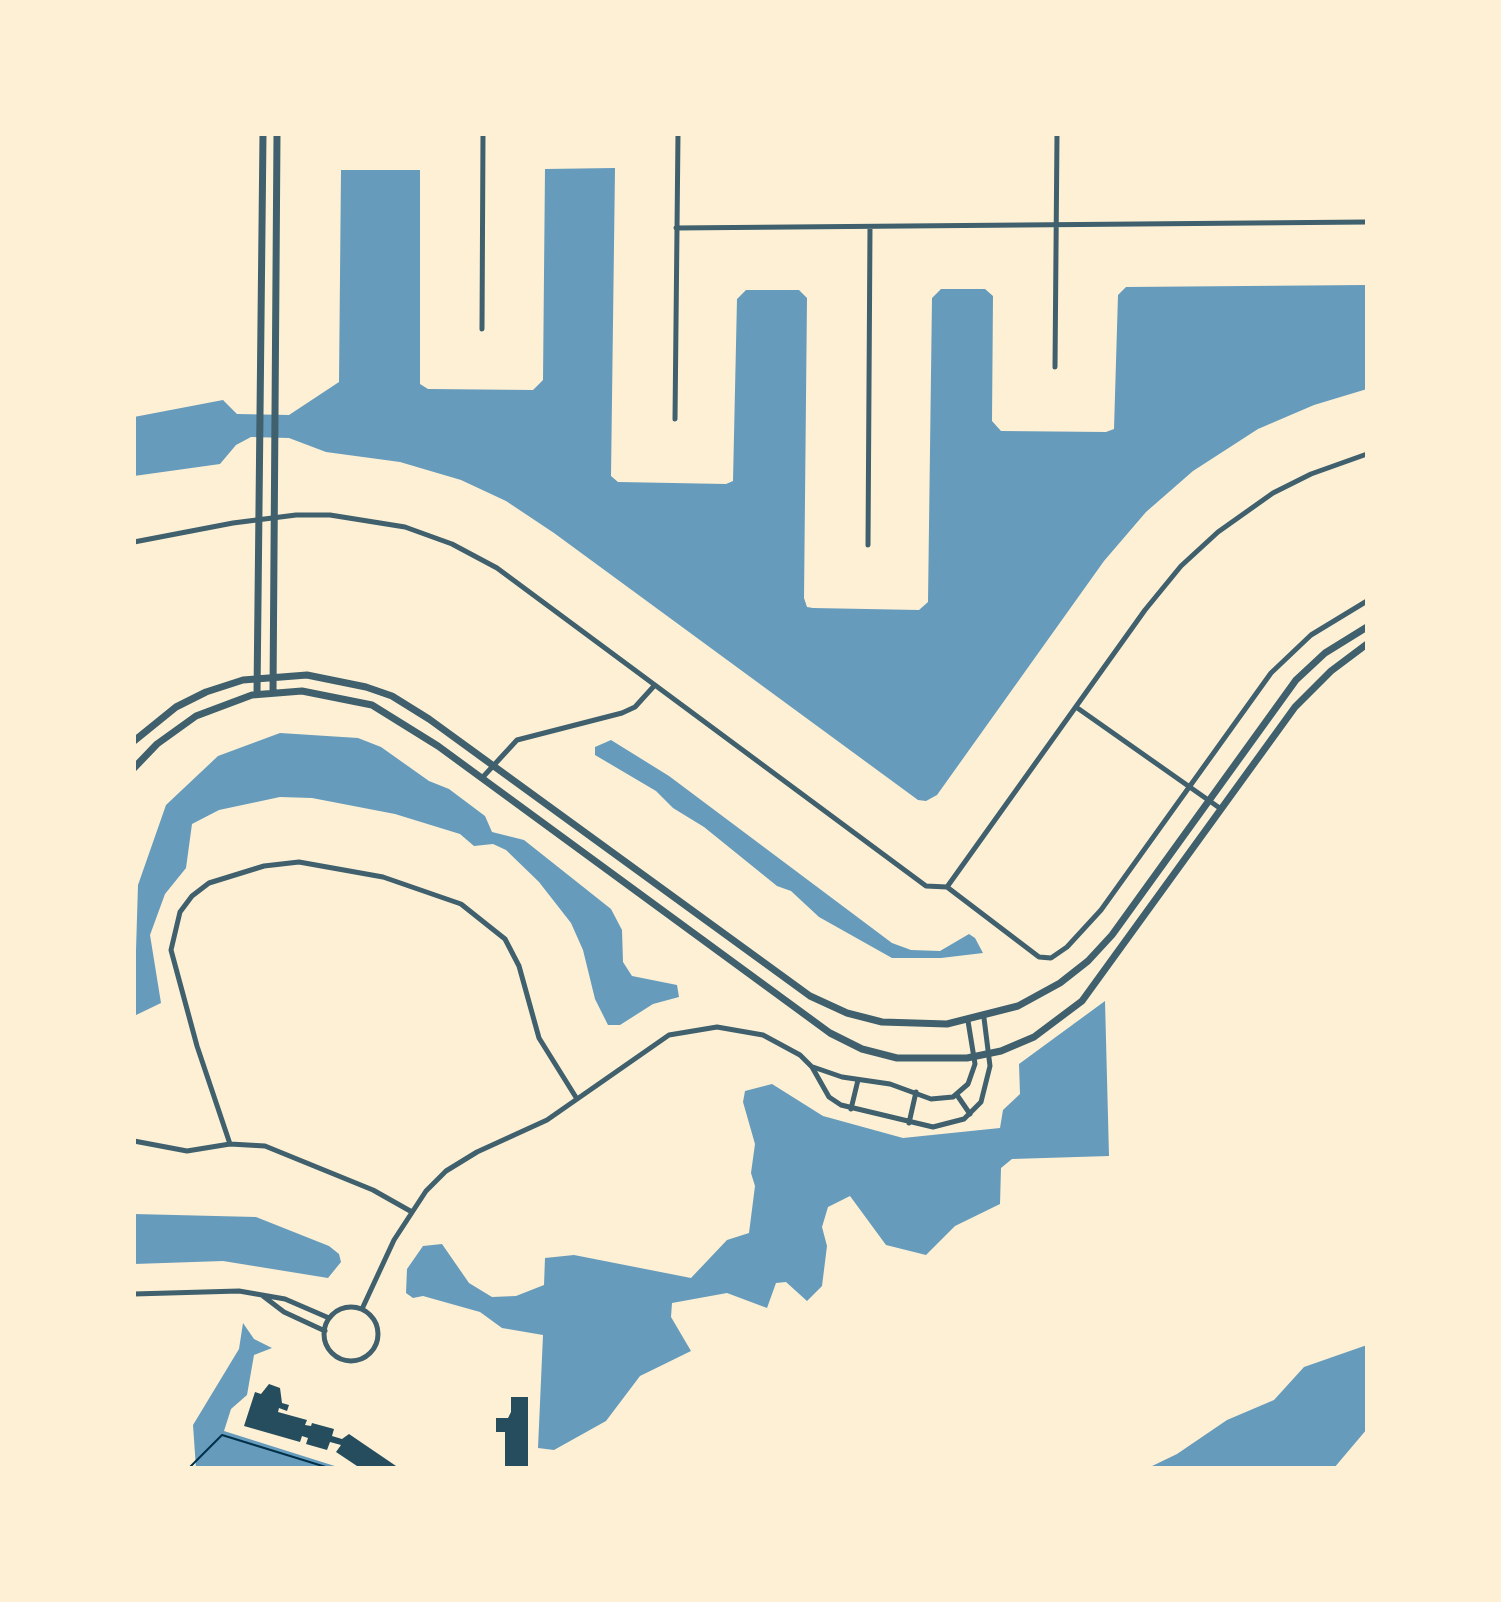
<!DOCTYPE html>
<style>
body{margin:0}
#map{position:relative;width:1501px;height:1602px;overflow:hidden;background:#fdf0d5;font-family:Roboto,sans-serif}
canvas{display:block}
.frame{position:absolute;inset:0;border:136px solid #fdf0d5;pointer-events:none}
</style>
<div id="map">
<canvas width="1501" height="1602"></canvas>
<div class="frame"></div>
</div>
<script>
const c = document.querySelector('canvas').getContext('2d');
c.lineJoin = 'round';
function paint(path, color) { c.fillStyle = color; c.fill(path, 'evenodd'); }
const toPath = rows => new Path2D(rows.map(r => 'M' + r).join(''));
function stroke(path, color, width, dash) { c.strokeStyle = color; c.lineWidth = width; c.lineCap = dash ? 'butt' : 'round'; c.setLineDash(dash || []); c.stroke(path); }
paint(toPath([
 [615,168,611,476,618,482,726,484,733,481,737,299,746,290,799,290,807,298,804,598,807,607,813,608,919,610,928,602,932,298,941,289,985,289,993,296,992,421,1001,431,1106,432,1114,429,1118,295,1126,287,1367,285,1367,389,1314,405,1258,429,1193,471,1146,512,1104,561,937,795,926,801,918,800,554,533,506,501,461,480,400,462,326,452,289,438,251,437,236,445,220,464,134,476,134,417,223,400,237,414,289,415,339,382,341,170,420,170,420,384,428,389,533,390,543,380,545,169],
 [280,733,358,738,381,747,429,781,449,789,485,816,492,832,524,840,611,909,622,930,623,962,632,976,677,985,679,997,653,1004,620,1025,608,1025,595,999,583,950,571,923,539,882,506,850,493,844,474,846,460,834,395,814,312,798,280,797,219,810,192,824,186,868,165,894,150,935,161,1003,134,1016,138,885,166,805,218,756],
 [611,740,669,776,892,943,911,950,940,951,969,934,975,938,983,953,941,958,892,958,819,917,791,891,777,886,704,827,673,808,656,791,595,755,595,747],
 [1105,1001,1109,1156,1012,1159,1001,1168,1000,1204,955,1226,926,1255,886,1245,850,1196,828,1207,822,1227,827,1246,822,1286,807,1301,786,1282,776,1283,767,1308,727,1293,672,1303,671,1317,691,1351,640,1376,606,1421,554,1450,538,1448,543,1335,502,1328,480,1312,423,1296,413,1298,406,1293,407,1269,423,1246,442,1244,469,1283,492,1297,516,1296,544,1285,545,1258,574,1255,691,1278,727,1240,749,1233,755,1186,751,1173,755,1144,743,1102,745,1091,772,1084,823,1116,903,1138,1000,1128,1003,1110,1020,1094,1019,1064],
 [134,1214,256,1217,329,1246,339,1254,341,1262,328,1278,223,1261,134,1264],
 [243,1323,254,1339,272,1348,254,1355,247,1395,231,1409,224,1431,341,1468,196,1468,193,1425,239,1349],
 [1367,1345,1367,1429,1334,1468,1148,1468,1177,1454,1227,1420,1274,1400,1304,1367]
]), '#669bbc');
paint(toPath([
 [269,1384,280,1388,282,1403,289,1405,287,1411,279,1408,278,1412,307,1420,305,1425,311,1426,312,1423,334,1429,332,1436,342,1439,349,1434,399,1468,360,1468,336,1452,341,1445,330,1442,327,1450,306,1444,308,1438,302,1436,300,1442,244,1426,255,1392,261,1394],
 [511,1397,528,1397,528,1468,505,1468,505,1432,496,1432,496,1418,508,1418,511,1412]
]), '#264d5e');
stroke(toPath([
 [189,1468,222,1435,329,1468]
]), '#003049', 2);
stroke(toPath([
 [676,228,1367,222],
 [482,329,483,134],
 [1055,367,1057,134],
 [675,419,678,134],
 [134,542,233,523,296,515,330,515,405,527,452,544,497,568,926,886,947,887],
 [868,545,870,227],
 [1076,707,1221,809],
 [482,778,517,740,622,713,635,707,654,686],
 [947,887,1145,610,1181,566,1218,532,1273,493,1311,474,1367,454],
 [947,887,1039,957,1051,958,1067,947,1101,910,1271,673,1311,635,1367,601],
 [813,1067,842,1077,890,1084,931,1099,953,1097,968,1084,975,1064,968,1021],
 [957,1095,970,1114],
 [851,1109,858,1080],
 [909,1123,916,1092],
 [134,1141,187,1151,230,1144],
 [412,1212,373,1190,265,1146,230,1144,197,1046,171,950,180,912,192,896,209,883,264,866,299,862,383,877,461,904,505,939,519,966,539,1038,577,1099],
 [134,1294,239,1291,285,1299,329,1318],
 [263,1296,284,1312,325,1331],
 '324 1334a27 27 0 1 1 54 0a27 27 0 1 1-54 0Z',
 [362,1309,394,1240,426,1191,446,1171,477,1152,547,1120,669,1035,717,1027,763,1035,800,1055,812,1067,829,1097,841,1105,933,1127,964,1119,981,1102,990,1066,984,1018]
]), '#3f606c', 5);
stroke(toPath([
 [273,692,277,134],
 [257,694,263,134],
 [134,741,176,707,206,692,243,680,307,675,366,687,392,696,429,719,810,996,847,1013,882,1022,947,1024,1018,1006,1060,983,1088,961,1112,935,1296,680,1325,653,1367,627],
 [134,768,157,744,196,716,252,695,302,691,372,705,438,746,830,1033,862,1049,897,1058,967,1058,1001,1051,1034,1037,1082,1001,1295,707,1331,671,1367,644]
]), '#3f606c', 7);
</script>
